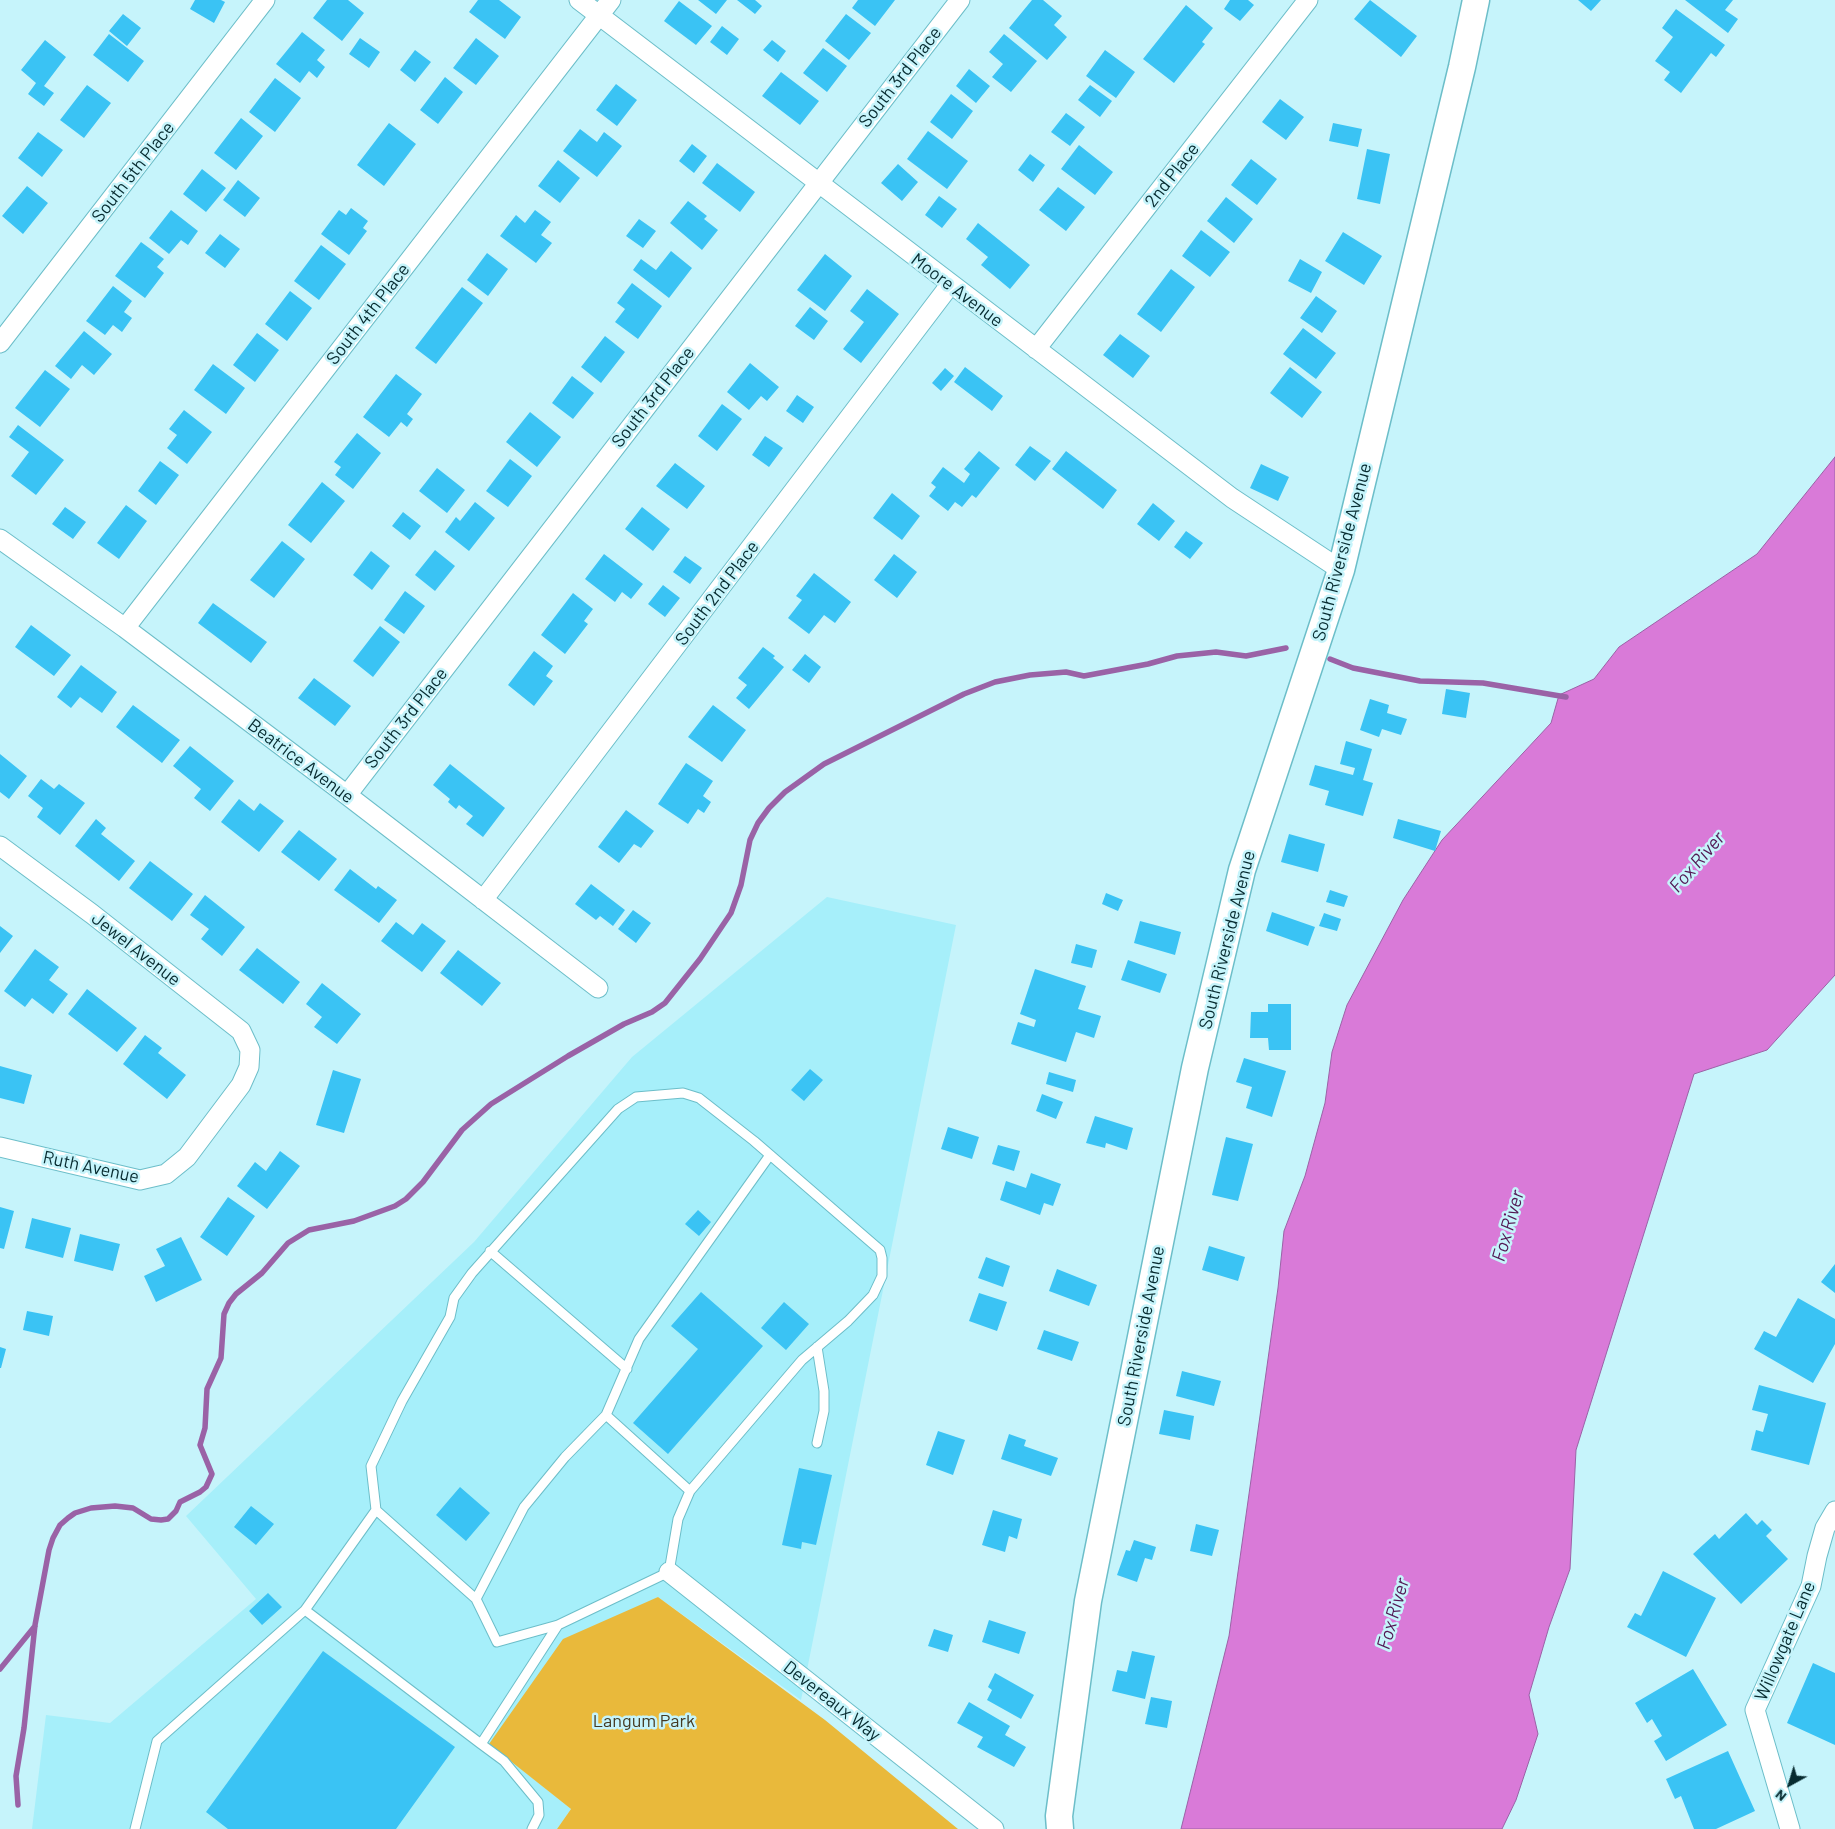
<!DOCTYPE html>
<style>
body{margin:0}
#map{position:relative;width:1835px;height:1829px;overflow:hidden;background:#c6f4fb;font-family:Barlow,sans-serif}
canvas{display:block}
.north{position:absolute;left:1765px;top:1759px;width:50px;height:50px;-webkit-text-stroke:4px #c6f4fb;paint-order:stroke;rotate:219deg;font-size:14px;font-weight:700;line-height:20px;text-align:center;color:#072b30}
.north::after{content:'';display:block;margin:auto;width:18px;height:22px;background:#072b30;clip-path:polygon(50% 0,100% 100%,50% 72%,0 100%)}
</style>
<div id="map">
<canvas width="1835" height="1829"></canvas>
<div class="north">N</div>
</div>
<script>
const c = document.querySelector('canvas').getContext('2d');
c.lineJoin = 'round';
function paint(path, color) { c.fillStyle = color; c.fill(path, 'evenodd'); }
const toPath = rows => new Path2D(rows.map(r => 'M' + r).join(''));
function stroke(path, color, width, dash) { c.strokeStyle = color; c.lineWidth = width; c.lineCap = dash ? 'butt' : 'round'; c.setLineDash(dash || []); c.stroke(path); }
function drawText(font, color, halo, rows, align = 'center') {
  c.font = font + ' Barlow,sans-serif'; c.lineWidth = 5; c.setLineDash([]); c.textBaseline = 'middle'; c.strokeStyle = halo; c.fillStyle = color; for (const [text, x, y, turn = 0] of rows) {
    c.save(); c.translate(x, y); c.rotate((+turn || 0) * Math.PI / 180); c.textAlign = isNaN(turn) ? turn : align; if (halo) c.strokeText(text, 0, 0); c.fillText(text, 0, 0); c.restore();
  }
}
paint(toPath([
 [827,897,956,925,801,1700,658,1597,490,1744,571,1809,557,1829,32,1829,46,1715,110,1723,256,1599,186,1516,474,1242,632,1057]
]), '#a6effa');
paint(toPath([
 [658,1597,825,1720,958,1829,557,1829,571,1809,489,1744,563,1639]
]), '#e9b93b');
const water = toPath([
 [1835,457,1835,975,1767,1050,1694,1074,1576,1450,1570,1569,1549,1627,1529,1695,1538,1734,1516,1800,1502,1829,1181,1829,1229,1636,1278,1288,1284,1231,1305,1176,1325,1103,1332,1052,1347,1005,1403,900,1442,840,1551,723,1559,695,1594,679,1619,647,1757,554,1835,457]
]);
paint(water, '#d97ad8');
stroke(water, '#9a62a6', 1);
stroke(toPath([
 [1330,659,1353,668,1420,681,1483,683,1566,697],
 [0,1669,35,1626],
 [18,1805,16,1776,24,1728,35,1625,49,1550,53,1538,60,1525,68,1518,75,1513,91,1508,115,1506,133,1508,151,1519,161,1520,168,1519,176,1511,180,1502,200,1492,206,1487,212,1474,200,1445,205,1428,207,1389,221,1358,224,1314,229,1303,236,1294,262,1273,288,1243,309,1230,354,1221,395,1206,406,1199,423,1182,462,1130,491,1104,568,1056,624,1024,652,1012,665,1003,700,959,731,913,741,885,750,840,758,823,769,808,785,792,824,764,964,694,995,682,1030,675,1066,672,1084,676,1148,664,1177,656,1216,652,1246,656,1286,648]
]), '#9a62a6', 5.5);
paint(toPath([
 [195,0,221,0,225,2,214,23,190,9],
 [327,0,348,0,364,13,342,41,313,18],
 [478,0,499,0,521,17,505,39,469,12],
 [698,0,727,0,716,14],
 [737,0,755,0,762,6,755,14],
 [858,0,895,0,875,26,852,8],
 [1032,0,1043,0,1062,16,1054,25,1067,37,1047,60,1009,28],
 [1230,0,1248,0,1254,5,1240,21,1224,9],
 [1370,0,1417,36,1401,57,1354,19],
 [1578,0,1601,0,1591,11],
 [1685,0,1733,0,1725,10,1738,19,1728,33],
 [679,1,712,26,696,45,664,21],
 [1186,5,1213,28,1202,42,1205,44,1174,83,1143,59],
 [1676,9,1725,45,1716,57,1711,53,1681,93,1664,80,1670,72,1655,61,1673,37,1662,28],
 [123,14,141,28,127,46,109,31],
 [846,14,871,33,849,60,825,41],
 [722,26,739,39,727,55,710,42],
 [302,32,325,50,317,60,325,67,317,78,309,71,300,83,276,64],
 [109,34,144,61,128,82,93,55],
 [1004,34,1037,61,1011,92,992,77,1003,64,989,52],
 [360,38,380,52,369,68,349,54],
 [476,38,499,56,476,85,453,68],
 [45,40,66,57,44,86,54,93,44,106,28,94,36,83,21,70],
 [772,40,786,51,778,62,763,50],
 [823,48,847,66,827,92,803,73],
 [415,50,431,62,415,82,400,70],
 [1105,50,1135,72,1116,98,1086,76],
 [969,69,990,86,976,103,956,86],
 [781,72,819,101,800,125,762,96],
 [445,77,463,92,438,124,420,110],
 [275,78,301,98,275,132,249,112],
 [616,84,637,100,617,126,596,110],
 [87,85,111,103,84,138,60,120],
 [1090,85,1112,101,1100,117,1078,100],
 [951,94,973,111,952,139,930,122],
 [1280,99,1304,117,1286,140,1262,122],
 [1066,113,1085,127,1070,146,1051,132],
 [241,118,263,136,236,170,214,153],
 [389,123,416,144,384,186,357,165],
 [1333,123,1362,129,1358,147,1329,141],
 [580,129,597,142,604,132,622,146,597,177,563,151],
 [928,131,968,161,947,189,907,159],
 [38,132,63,150,42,177,18,158],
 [692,144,707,156,694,173,679,161],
 [1079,145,1113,172,1095,195,1061,169],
 [1367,149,1390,154,1380,204,1357,199],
 [1030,154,1045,165,1033,182,1018,170],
 [1251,159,1277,179,1257,205,1231,185],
 [558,160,580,178,560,203,538,186],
 [717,163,755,192,740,212,702,183],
 [898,164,918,182,902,201,881,183],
 [202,169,226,188,206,212,183,194],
 [238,180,260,198,245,217,223,200],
 [27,186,48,203,23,234,2,216],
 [1058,187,1085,207,1066,231,1039,210],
 [939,196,957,209,942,228,925,215],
 [1226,197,1253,219,1234,243,1207,221],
 [688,201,707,216,704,219,718,230,702,250,670,223],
 [351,208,368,221,363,228,367,231,349,255,321,234,339,210,346,215],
 [171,210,198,231,188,245,181,240,169,254,149,238],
 [535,210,551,222,541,235,552,243,536,263,500,236,516,215,525,223],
 [639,219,656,231,643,248,626,236],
 [978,223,1030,265,1010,289,981,265,988,257,966,239],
 [1201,230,1230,252,1210,277,1182,256],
 [1343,232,1382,256,1364,285,1325,261],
 [220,234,240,249,225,268,205,253],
 [141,242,164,259,157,267,164,273,145,298,115,276],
 [321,245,346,264,319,300,294,281],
 [671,251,692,268,669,298,633,270,641,259,656,270],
 [487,253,508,269,488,296,467,280],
 [825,254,852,276,825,311,797,290],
 [1300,259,1322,272,1311,293,1288,281],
 [1171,269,1195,287,1161,332,1137,314],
 [632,283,662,306,638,339,615,322,625,309,617,303],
 [113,286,132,301,124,312,132,318,122,332,113,325,105,335,86,321],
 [462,287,483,303,436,364,415,348],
 [867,289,899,314,861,363,843,349,864,322,850,311],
 [290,291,312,308,287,341,265,324],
 [1316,296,1337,311,1322,333,1300,318],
 [810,307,828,321,814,340,795,326],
 [1303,328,1336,353,1316,379,1283,354],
 [84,331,112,354,94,375,82,365,71,379,55,366],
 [257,333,279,350,255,382,233,365],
 [1120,334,1150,356,1133,378,1103,355],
 [605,336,625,352,601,383,581,367],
 [750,363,779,387,767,401,761,396,749,410,727,392],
 [213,364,245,388,226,414,194,390],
 [965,367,1003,396,992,411,954,382],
 [1290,367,1322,392,1302,418,1270,393],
 [945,368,954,376,941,391,932,383],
 [45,370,70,389,40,427,15,408],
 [396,374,422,394,407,414,413,419,407,427,401,422,389,437,363,417],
 [572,376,594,393,573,419,552,403],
 [797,395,814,407,803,423,786,411],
 [722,404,742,419,717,451,698,436],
 [184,410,212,432,187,464,167,448,177,435,169,429],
 [530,412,561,437,537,467,506,442],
 [18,425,64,460,36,495,11,476,29,452,9,437],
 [357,433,381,453,353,489,335,475,341,467,334,462],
 [765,436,783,448,769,467,752,455],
 [1030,446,1051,461,1035,481,1015,465],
 [979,451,1000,468,976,498,972,495,962,507,955,502,948,511,929,496,936,487,931,483,943,467,964,483,970,474,964,469],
 [1066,451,1117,490,1103,509,1052,469],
 [510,459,532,476,508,507,486,491],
 [160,461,179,475,156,505,138,491],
 [675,463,705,486,687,509,656,486],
 [1261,464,1289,477,1278,501,1250,488],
 [437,468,465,490,447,513,419,491],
 [322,482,345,501,311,543,288,525],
 [892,493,920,516,902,540,873,518],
 [475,502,495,518,469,551,445,532,456,517,460,521],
 [1153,503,1175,521,1159,541,1137,524],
 [126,505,147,521,119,559,97,543],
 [65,507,86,522,73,539,52,524],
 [642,507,670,529,653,551,625,529],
 [403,512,421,526,410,540,392,526],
 [1186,531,1203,543,1190,559,1174,547],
 [282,541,305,559,274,598,250,580],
 [435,550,455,566,435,591,415,575],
 [371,551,390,566,372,590,353,575],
 [604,554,643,584,631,599,622,592,615,602,585,579],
 [894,554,917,572,897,598,874,580],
 [685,556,702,568,690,584,673,572],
 [814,573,851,602,835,623,824,615,809,634,788,618,802,600,796,596],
 [663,585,680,598,665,617,648,604],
 [405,591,425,606,404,634,384,620],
 [573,593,593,609,584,621,588,624,565,654,541,635],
 [213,603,267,642,251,663,198,623],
 [31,625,71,655,54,676,15,647],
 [380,626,400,642,373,677,353,661],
 [763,647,775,656,773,658,784,667,749,709,736,698,747,685,738,678],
 [534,651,553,666,546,676,553,681,534,706,508,685],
 [805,654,821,667,809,683,792,670],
 [81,665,117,692,102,713,80,697,71,708,57,697],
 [314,678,351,706,335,726,298,698],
 [1446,689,1470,693,1466,718,1442,714],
 [1370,699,1389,705,1387,713,1407,719,1401,735,1382,729,1379,737,1360,730],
 [133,705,180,740,162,763,116,727],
 [713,705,746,730,722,762,688,737],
 [1346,741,1372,749,1363,780,1373,783,1363,816,1325,805,1329,791,1309,785,1315,765,1353,775,1355,768,1340,764],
 [190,746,234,781,210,811,194,798,201,789,173,766],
 [0,754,27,776,9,799,0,792],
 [686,763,713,781,703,796,711,802,704,813,698,809,688,824,658,804],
 [450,764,505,808,483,837,466,824,473,816,459,805,456,809,448,802,450,799,433,785],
 [41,779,54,789,59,784,85,803,60,835,37,817,43,808,28,796],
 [239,799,254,811,260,803,284,821,259,852,221,822],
 [626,810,654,831,641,848,634,844,619,863,598,847],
 [96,819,106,828,101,834,135,861,119,881,75,846],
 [1398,819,1441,831,1435,851,1393,838],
 [299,830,337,859,319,881,281,852],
 [1289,834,1325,844,1318,872,1281,862],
 [150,861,193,894,172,921,129,888],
 [350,869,376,889,378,886,397,900,379,923,334,890],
 [591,884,625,910,613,926,600,916,596,920,575,904],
 [1330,890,1348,896,1344,907,1326,902],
 [1106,893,1123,900,1118,911,1102,904],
 [205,895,245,927,222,956,201,939,209,929,190,915],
 [633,910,651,923,636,943,618,929],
 [1272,912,1315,927,1308,946,1266,931],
 [1324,913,1341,919,1337,931,1319,926],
 [1140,921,1181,932,1175,955,1134,943],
 [396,922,413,935,422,923,446,941,422,972,381,941],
 [0,926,13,936,0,953],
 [1076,944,1097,950,1092,968,1071,963],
 [257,948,300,982,283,1004,239,970],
 [35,949,59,967,49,980,68,994,53,1014,32,998,25,1007,4,991],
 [458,950,501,983,482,1006,440,973],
 [1128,960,1167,974,1160,993,1121,980],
 [1035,969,1086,986,1078,1009,1101,1016,1094,1038,1076,1032,1066,1062,1011,1044,1018,1022,1034,1027,1036,1020,1020,1014],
 [322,983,361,1014,337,1044,314,1027,322,1017,306,1004],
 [87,989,137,1028,117,1052,68,1014],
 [1268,1004,1291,1004,1291,1050,1269,1050,1268,1038,1250,1038,1251,1012,1268,1012],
 [145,1035,162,1048,158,1053,186,1075,167,1099,123,1064],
 [1244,1058,1286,1071,1272,1117,1246,1108,1252,1087,1236,1082],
 [0,1066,32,1075,24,1104,0,1098],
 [810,1069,823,1080,804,1101,791,1090],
 [333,1070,361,1079,344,1133,316,1125],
 [1049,1072,1076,1080,1073,1092,1046,1084],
 [1042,1094,1063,1102,1056,1119,1036,1111],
 [1095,1116,1133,1128,1127,1150,1106,1143,1105,1148,1086,1143],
 [948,1127,979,1137,972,1159,941,1149],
 [1226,1137,1253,1144,1238,1201,1212,1195],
 [998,1145,1020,1151,1014,1171,992,1164],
 [280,1151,300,1166,267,1209,237,1186,255,1162,266,1171],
 [1031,1173,1061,1184,1053,1206,1044,1203,1040,1215,1000,1200,1006,1181,1026,1188],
 [228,1197,255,1216,227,1256,200,1237],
 [0,1207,14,1211,4,1249,0,1248],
 [698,1210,711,1222,699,1236,685,1224],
 [32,1218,71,1228,63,1258,25,1248],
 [80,1234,120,1244,113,1271,74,1261],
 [181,1237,202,1280,156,1302,144,1276,165,1266,156,1249],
 [1209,1246,1245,1257,1238,1281,1202,1270],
 [986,1257,1010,1266,1003,1287,978,1278],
 [1835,1264,1835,1293,1821,1282],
 [1057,1269,1097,1285,1089,1306,1049,1291],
 [701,1292,763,1346,668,1454,633,1423,698,1349,671,1326],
 [979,1293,1007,1302,997,1331,969,1321],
 [1798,1298,1835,1319,1835,1344,1813,1383,1754,1349,1764,1331,1776,1337],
 [784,1302,809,1324,786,1350,761,1328],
 [27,1311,53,1316,49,1336,23,1330],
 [1044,1330,1079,1342,1072,1361,1037,1349],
 [0,1347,6,1349,1,1368,0,1368],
 [1182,1371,1221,1381,1214,1406,1176,1396],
 [1759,1385,1826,1403,1809,1465,1751,1450,1756,1430,1763,1432,1768,1414,1752,1410],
 [1164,1410,1194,1416,1190,1440,1159,1434],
 [938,1431,965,1440,953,1475,926,1465],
 [1009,1434,1026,1440,1024,1446,1058,1458,1051,1476,1001,1459],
 [799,1468,832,1475,816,1545,802,1542,801,1549,782,1545],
 [460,1487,490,1513,466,1541,436,1515],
 [251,1506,274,1524,256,1545,234,1527],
 [993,1510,1022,1519,1017,1539,1009,1536,1005,1552,982,1545],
 [1746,1513,1757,1525,1762,1520,1772,1530,1766,1536,1788,1559,1741,1604,1693,1554,1715,1534,1719,1539],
 [1196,1524,1219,1530,1212,1556,1190,1551],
 [1134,1540,1156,1547,1152,1560,1145,1558,1137,1582,1117,1575,1126,1550,1130,1551],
 [1663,1571,1716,1598,1686,1657,1627,1627,1635,1613,1641,1616],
 [268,1593,282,1607,262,1625,249,1611],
 [989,1620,1026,1632,1019,1654,982,1642],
 [934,1629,953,1635,948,1652,928,1646],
 [323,1651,455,1747,396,1829,228,1829,206,1812],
 [1132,1651,1155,1656,1145,1699,1112,1691,1117,1670,1127,1672],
 [1813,1663,1835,1673,1835,1745,1787,1723],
 [1693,1669,1727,1725,1666,1761,1654,1741,1662,1736,1652,1719,1647,1723,1635,1703],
 [995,1673,1034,1695,1021,1719,987,1700,992,1690,988,1687],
 [1151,1697,1172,1701,1167,1728,1145,1724],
 [969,1702,1010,1726,1005,1735,1026,1747,1014,1767,977,1747,983,1737,957,1723],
 [1728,1751,1755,1811,1716,1829,1694,1829,1681,1796,1675,1799,1666,1779]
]), '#3ac3f4');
const lane = toPath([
 [490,1251,627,1369],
 [606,1415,690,1491],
 [817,1443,824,1411,824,1391,817,1347],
 [476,1599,524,1507,565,1457,606,1415,639,1339,770,1155],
 [305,1610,481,1744,558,1625],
 [481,1744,504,1761,538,1802,539,1815,532,1829],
 [135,1829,157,1741,305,1610,376,1510,476,1599,497,1642,558,1625,669,1572,678,1519,690,1491,802,1360,848,1321,873,1295,882,1276,882,1258,880,1250,754,1141,699,1098,683,1093,636,1097,618,1109,472,1273,454,1298,450,1317,402,1401,371,1466,376,1510]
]);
const street = toPath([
 [579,0,1232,498,1341,570],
 [0,343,265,0],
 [1036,349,1308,0],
 [0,539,125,628,347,795,598,988],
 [125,628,611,0],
 [347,795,960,0],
 [0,846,92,914,241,1031,250,1050,249,1067,241,1085,187,1157,166,1174,140,1180,0,1147],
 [483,900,950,285],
 [669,1572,994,1829],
 [1790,1829,1755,1710,1811,1586,1817,1556,1825,1528,1835,1511]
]);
const secondary = toPath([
 [1060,1829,1059,1816,1088,1601,1195,1068,1242,870,1341,570,1462,67,1476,0]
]);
stroke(lane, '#6cbec9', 11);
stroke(street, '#6cbec9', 21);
stroke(secondary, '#6cbec9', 29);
stroke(lane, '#fff', 9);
stroke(street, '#fff', 19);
stroke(secondary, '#fff', 26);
drawText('18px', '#072b30', '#c6f4fb', [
 ["South 3rd Place",900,77,-52],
 ["South 5th Place",133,172,-52],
 ["2nd Place",1172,175,-52],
 ["Moore Avenue",957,290,37],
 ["South 4th Place",368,314,-52],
 ["South 3rd Place",653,397,-52],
 ["South Riverside Avenue",1342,552,-75],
 ["South 2nd Place",717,593,-53],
 ["South 3rd Place",406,718,-52],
 ["Beatrice Avenue",301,761,37],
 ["South Riverside Avenue",1227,940,-76],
 ["Jewel Avenue",136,949,38],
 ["Ruth Avenue",91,1167,12],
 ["South Riverside Avenue",1141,1336,-79],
 ["Willowgate Lane",1785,1641,-67],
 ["Devereaux Way",832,1701,38]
]);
drawText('18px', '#443a23', '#c6f4fb', [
 ["Langum Park",644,1721]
]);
drawText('italic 19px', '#521753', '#c6f4fb', [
 ["Fox River",1697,862,-49],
 ["Fox River",1508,1226,-74],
 ["Fox River",1393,1614,-74]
]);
</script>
